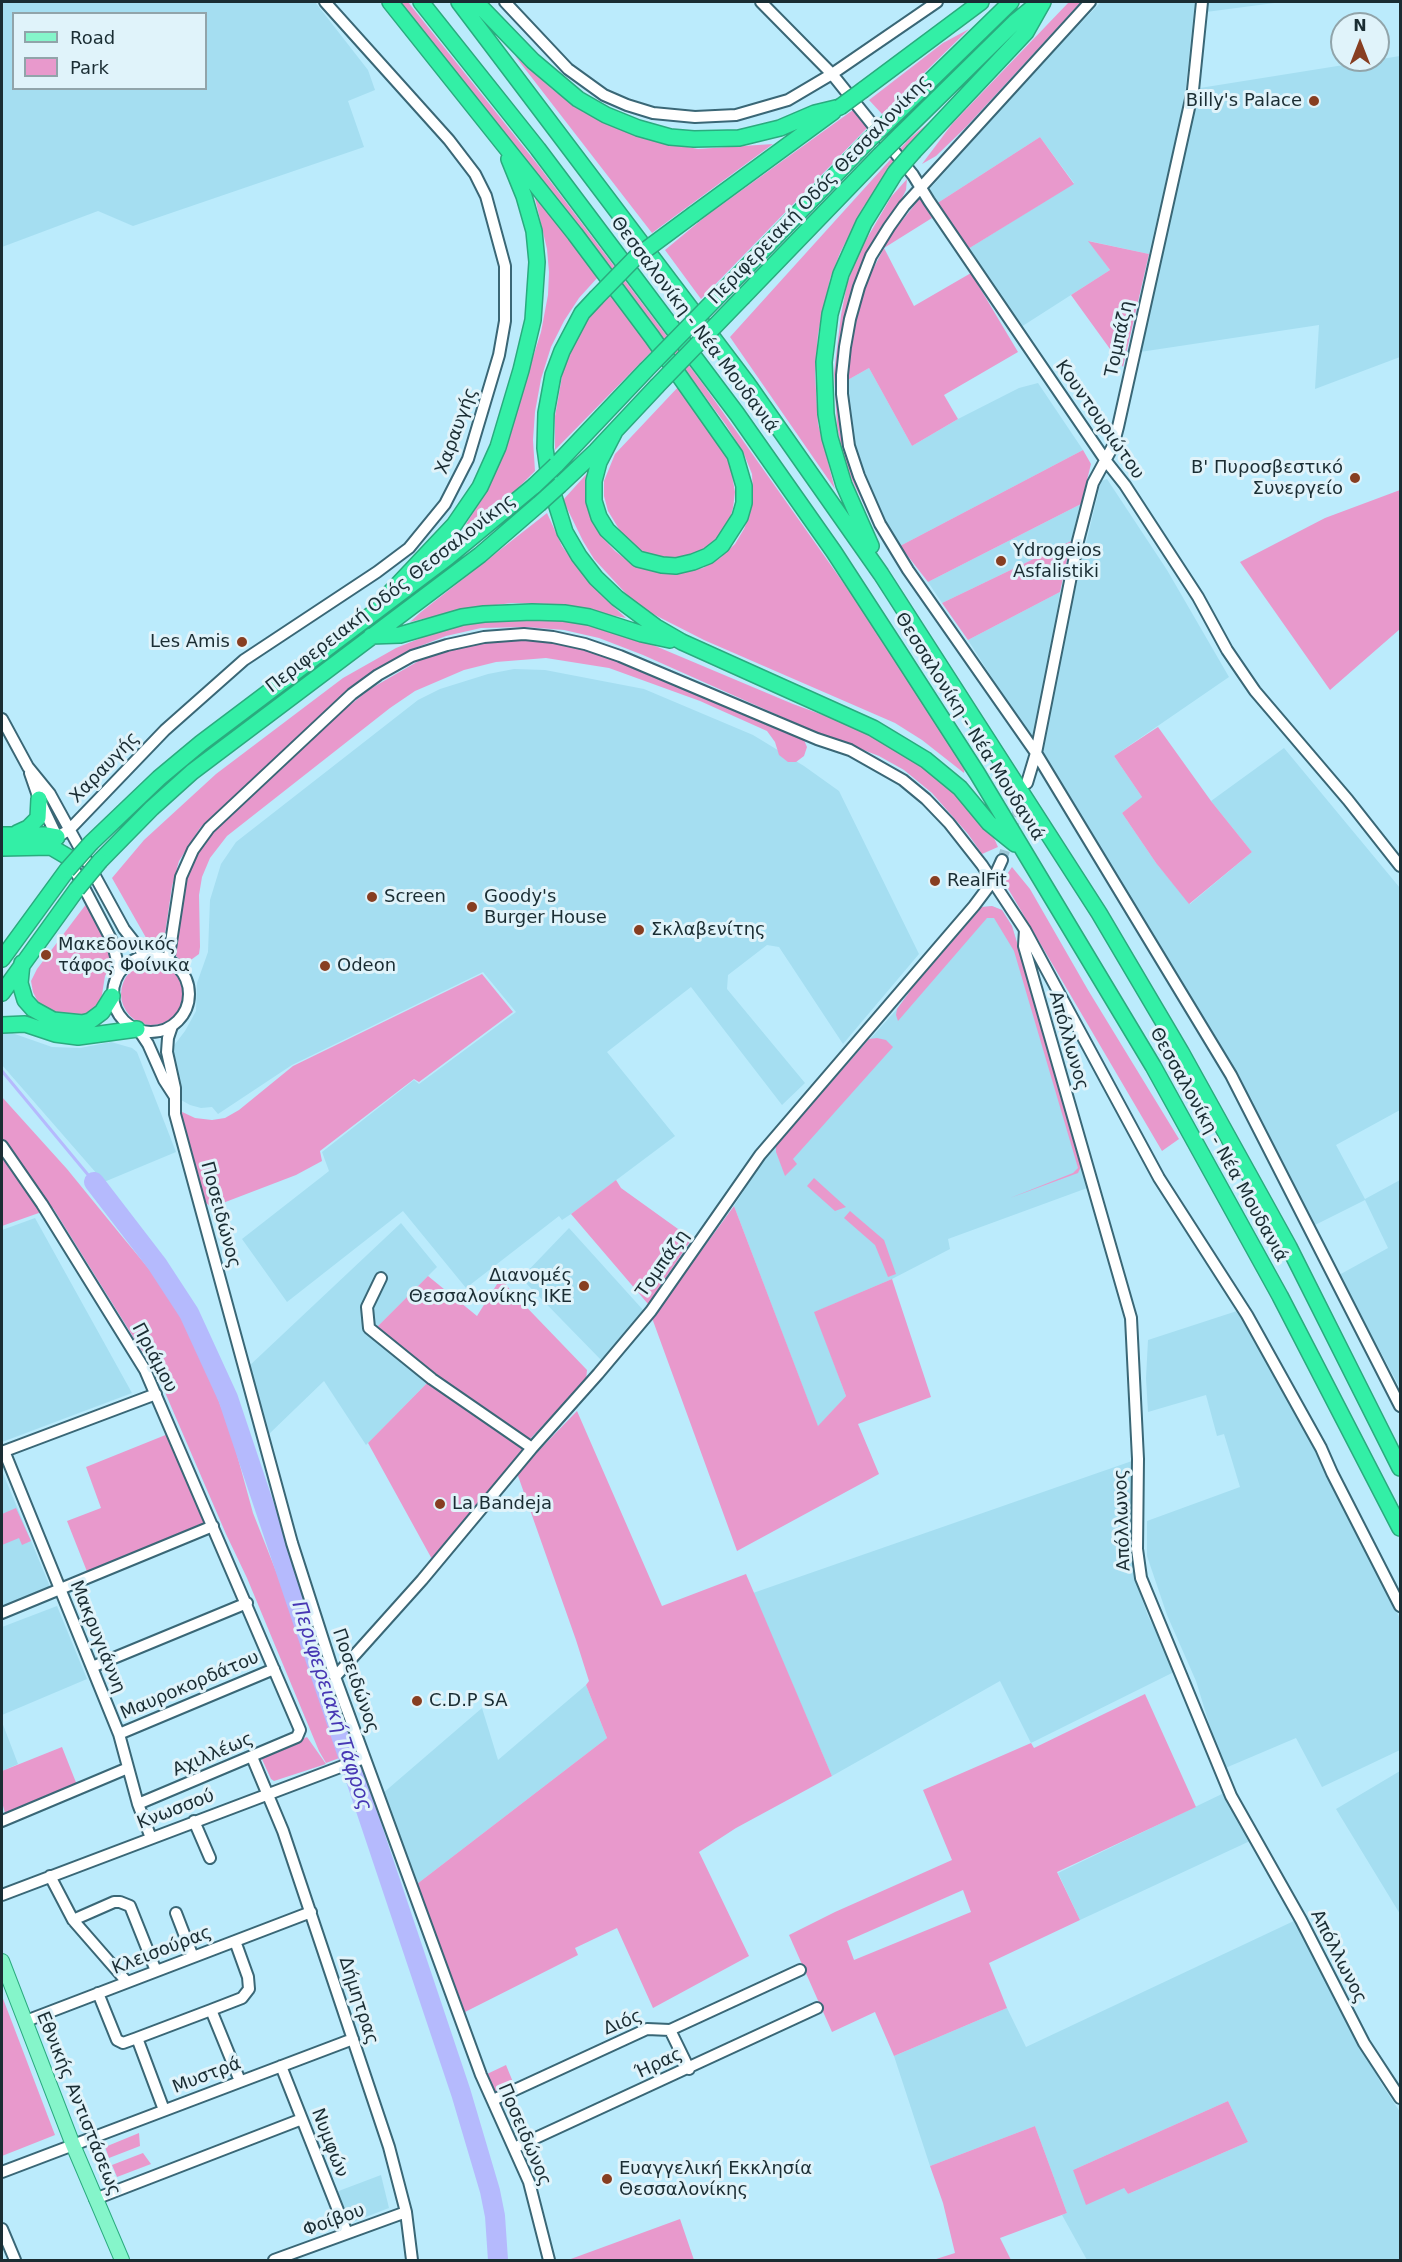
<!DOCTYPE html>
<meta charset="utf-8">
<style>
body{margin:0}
#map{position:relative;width:1402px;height:2262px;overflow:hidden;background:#bbebfc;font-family:"DejaVu Sans",sans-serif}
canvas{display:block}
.frame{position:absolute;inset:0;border:3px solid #1a2d33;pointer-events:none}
.legend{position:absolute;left:12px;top:12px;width:195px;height:78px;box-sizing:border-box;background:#e0f3fa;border:2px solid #91a4aa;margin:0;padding:8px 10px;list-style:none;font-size:18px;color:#1a2d33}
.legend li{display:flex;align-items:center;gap:12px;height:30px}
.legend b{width:30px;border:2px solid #91a4aa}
.north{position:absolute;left:1330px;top:12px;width:60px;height:60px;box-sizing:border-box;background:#e0f3fa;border:2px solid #91a4aa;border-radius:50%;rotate:0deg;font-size:16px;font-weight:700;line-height:24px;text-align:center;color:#1a2d33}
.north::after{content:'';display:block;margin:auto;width:21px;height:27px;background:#873e21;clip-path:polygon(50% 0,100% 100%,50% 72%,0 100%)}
</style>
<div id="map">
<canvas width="1402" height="2262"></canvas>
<div class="frame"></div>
<ul class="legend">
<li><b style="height:8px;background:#85f5ca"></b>Road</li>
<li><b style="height:16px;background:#e899cc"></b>Park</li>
</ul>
<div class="north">N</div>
</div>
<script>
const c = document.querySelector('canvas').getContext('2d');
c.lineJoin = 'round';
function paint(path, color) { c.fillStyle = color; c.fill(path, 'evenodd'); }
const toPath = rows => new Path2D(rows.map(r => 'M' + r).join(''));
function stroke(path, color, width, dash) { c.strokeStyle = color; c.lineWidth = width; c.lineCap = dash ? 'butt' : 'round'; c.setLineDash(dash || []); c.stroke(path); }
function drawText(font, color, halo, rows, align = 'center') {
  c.font = font + ' "DejaVu Sans",sans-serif'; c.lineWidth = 6; c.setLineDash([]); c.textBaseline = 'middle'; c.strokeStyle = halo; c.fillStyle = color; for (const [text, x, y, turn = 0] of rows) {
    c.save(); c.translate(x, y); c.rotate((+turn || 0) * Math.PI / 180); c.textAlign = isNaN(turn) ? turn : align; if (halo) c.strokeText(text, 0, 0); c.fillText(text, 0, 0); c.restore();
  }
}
paint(toPath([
 [2,2,315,2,368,70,375,90,348,101,364,147,133,226,98,211,2,247],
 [14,14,206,14,206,88,14,88],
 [1101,2,1195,2,1184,103,1149,254,1089,241,1110,270,1021,327,968,249,1074,183,1040,137,936,204,928,191,1040,65],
 [1207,2,1282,2,1206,12],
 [1400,56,1400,357,1315,389,1319,325,1140,352,1200,88],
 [869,368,912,446,958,419,1019,388,1038,383,1083,450,900,546,876,507,852,442,846,381],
 [1107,479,1167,570,1229,677,1114,756,1142,797,1122,813,1156,863,1190,904,1252,852,1211,801,1284,748,1400,888,1400,1110,1336,1145,1365,1199,1400,1180,1400,1388,1339,1275,1388,1248,1365,1200,1313,1226,1240,1079,1042,755,1062,646,1075,589,1101,481],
 [1081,504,1071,541,942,603,928,582],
 [1060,592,1050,657,1033,743,968,640],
 [514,669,545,670,644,689,753,735,804,766,839,791,919,954,843,1044,779,947,767,945,728,975,727,989,805,1083,782,1105,691,987,607,1052,675,1136,571,1214,562,1220,559,1216,466,1288,403,1211,287,1302,242,1239,329,1171,322,1152,414,1080,419,1084,516,1012,483,972,292,1065,218,1114,212,1107,201,1108,190,1105,181,1100,177,1090,172,1048,185,1031,196,1011,197,983,208,952,210,900,221,864,236,842,418,700,440,689,488,674],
 [992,906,1002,910,1012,926,1090,1187,948,1239,950,1249,892,1279,815,1312,846,1396,818,1427,734,1206,759,1167,826,1088,897,1009,913,987,982,907],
 [12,1033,52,1047,80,1048,111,1042,132,1048,137,1052,176,1152,104,1182,2,1065,2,1034],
 [35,1218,132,1393,2,1442,2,1230],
 [401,1223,437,1267,375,1329,429,1381,366,1445,324,1381,268,1435,248,1367],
 [569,1228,644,1311,602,1361,521,1278],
 [1240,1310,1254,1342,1276,1374,1371,1546,1391,1599,1400,1619,1400,1750,1322,1787,1296,1738,1223,1769,1196,1681,1167,1615,1147,1556,1147,1521,1240,1487,1224,1434,1217,1436,1206,1395,1148,1412,1146,1378,1148,1340],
 [1132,1461,1134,1562,1137,1585,1148,1616,1176,1671,1031,1743,1000,1681,832,1776,753,1593],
 [2,1471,51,1589,2,1608],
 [57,1606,87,1679,2,1715,2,1627],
 [586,1685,607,1738,417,1884,382,1794,482,1708,498,1760],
 [2,1722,18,1764,2,1771],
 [1400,1771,1400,1914,1336,1809],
 [1224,1793,1250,1841,1080,1920,1058,1873],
 [1296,1920,1359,2042,1381,2083,1400,2112,1400,2260,1087,2260,1062,2215,1067,2213,1035,2126,930,2166,894,2056,1007,2008,1026,2047],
 [1228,2101,1248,2142,1128,2194,1124,2188,1073,2170],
 [381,2175,389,2208,350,2223,347,2220,336,2192]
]), '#a5def1');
paint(toPath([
 [400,2,408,2,538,165,703,384,871,622,965,767,964,773,922,740,895,723,704,640,651,613,630,598,594,559,583,541,563,500,592,468,592,515,601,536,615,551,633,565,650,571,670,574,703,568,720,558,735,544,744,529,751,510,753,493,752,474,744,454,726,425,635,302,529,164],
 [1069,2,1081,2,966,127,936,156,922,164,952,124],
 [969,29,882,114,869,100,943,43],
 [515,56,552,89,583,112,645,139,698,149,773,144,652,233],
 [853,110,868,127,701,299,665,250,706,216],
 [938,115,864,206,840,253,830,279,818,334,815,374,818,424,835,489,730,337,909,139],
 [1040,137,1074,184,968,249,936,204],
 [907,179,906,190,901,200,881,227,858,274,843,320,838,369,840,411,873,519,909,582,877,531,852,480,842,452,837,425,834,373,841,315,847,284,859,252,891,197],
 [537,196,598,277,579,298,564,321,551,347,541,379,535,412,533,440,535,471,512,494,464,534,463,529,490,485,499,464,541,332,548,295,549,272,547,249,535,198],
 [920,198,932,218,884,248,914,306,971,273,1018,352,944,395,958,419,912,446,869,368,846,381,852,329,868,279,890,236],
 [1088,241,1149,254,1123,367,1071,295,1110,270],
 [611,295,652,351,555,450,555,416,563,371,571,349,590,315],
 [680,385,726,453,730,464,735,492,733,508,729,522,719,536,699,553,672,560,645,554,622,534,608,511,604,496,604,481,615,454],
 [1083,450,1091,464,1081,504,928,582,900,546],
 [1400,490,1400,629,1330,690,1240,562,1325,518],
 [547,513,562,546,580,571,600,594,626,618,551,604,512,603,471,608,410,622,421,612],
 [1071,541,1060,592,968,640,942,603],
 [559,619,593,625,634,637,793,704,869,732,903,750,960,797,985,825,994,838,998,847,982,854,968,834,932,793,904,770,879,756,809,729,643,655,599,638,564,630,526,627,481,628,446,636,410,650,360,681,200,828,179,861,172,886,164,941,156,945,149,943,112,878,144,840,216,774,343,678,396,648,451,626,481,620],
 [530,638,578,645,613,658,739,711,804,740,807,747,804,756,796,762,788,762,779,755,775,742,767,731,700,701,609,668,546,658,496,662,464,670,415,691,390,708,227,836,210,858,202,877,199,895,200,947,199,954,188,962,181,961,176,956,174,949,182,886,188,866,207,838,340,713,370,689,422,659,478,642],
 [1158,727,1211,801,1252,852,1189,904,1156,863,1122,813,1142,797,1114,756],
 [1012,867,1030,889,1088,990,1179,1139,1162,1151,1003,880],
 [87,903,111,946,112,956,110,967,105,976,101,1001,94,1011,85,1014,68,1014,52,1011,39,1004,33,992,31,981,37,969],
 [992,906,1002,910,1012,926,1083,1162,1078,1173,1010,1198,1073,1173,1078,1168,1014,951,994,918,987,918,898,1021,896,1015,897,1009,913,987,982,907],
 '121 994a31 31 0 1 1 62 0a31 31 0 1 1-62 0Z',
 [482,974,513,1012,419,1082,414,1079,320,1151,322,1161,296,1175,215,1206,210,1206,206,1203,178,1110,195,1118,212,1120,225,1118,239,1110,293,1066],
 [877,1038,886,1040,893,1047,793,1159,797,1164,785,1176,776,1152,776,1146,869,1039],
 [2,1097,67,1169,120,1234,159,1281,182,1318,203,1360,231,1433,253,1513,296,1622,342,1757,326,1763,319,1751,247,1578,226,1534,164,1390,155,1372,53,1208,2,1226],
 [814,1178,846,1207,835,1211,807,1186],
 [616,1180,621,1188,692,1239,648,1304,571,1214],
 [734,1206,818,1426,846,1396,814,1312,892,1279,931,1397,858,1424,879,1474,737,1551,652,1318],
 [850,1211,884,1240,896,1274,888,1277,875,1245,844,1218],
 [504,1273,504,1282,511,1291,587,1370,586,1380,530,1439,431,1372,375,1329,428,1276,477,1316],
 [429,1381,525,1446,433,1561,368,1443],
 [577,1411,662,1606,746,1574,832,1776,736,1828,699,1852,749,1956,653,2008,617,1928,575,1948,578,1955,465,2012,417,1884,607,1738,586,1685,589,1681,576,1640,517,1473],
 [168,1434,207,1525,88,1574,67,1521,101,1508,86,1467],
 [16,1508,31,1541,22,1545,19,1538,2,1545,2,1514],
 [1145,1694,1196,1807,1057,1872,1080,1920,989,1963,1007,2008,894,2056,875,2012,832,2032,789,1935,835,1912,952,1860,923,1790,1031,1743,1034,1748],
 [963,1890,971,1912,854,1960,847,1941],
 [307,1737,326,1764,274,1781,271,1779,261,1757],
 [62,1747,77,1785,5,1813,2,1802,2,1771],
 [2,1996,55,2135,2,2156],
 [506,2065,515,2087,496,2093,492,2089,487,2074],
 [1228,2101,1248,2142,1128,2194,1124,2188,1086,2205,1073,2170],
 [1035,2126,1067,2213,1000,2238,1011,2260,933,2260,955,2253,943,2203,930,2166],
 [139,2133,140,2146,109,2158,105,2147],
 [143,2153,151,2164,117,2177,112,2165],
 [680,2219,694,2260,568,2260]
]), '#e899cc');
stroke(toPath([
 [2,1071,94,1182]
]), '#b5bafd', 3);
stroke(toPath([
 [94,1182,157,1264,189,1313,228,1398,461,2093,490,2191,495,2216,498,2260]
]), '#b5bafd', 20);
stroke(toPath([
 [1002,860,1024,792]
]), '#9bc5d4', 10, [10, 5]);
const minor = toPath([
 [505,2,568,69,604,95,627,105,653,113,695,117,736,115,788,100,832,74,937,2],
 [761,2,832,74,913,175,929,201,1106,461,1125,485,1198,597,1227,650,1255,691,1348,800,1400,866],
 [1090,2,904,206,889,227,871,256,859,287,850,319,845,347,842,375,842,394,849,446,859,476,880,524,908,570,1036,753,1231,1075,1400,1406],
 [2,719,28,767,50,794,124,929,146,957],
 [30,773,39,799,58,839],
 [1027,783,1036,753,1078,541,1093,483,1113,446,1118,427,1193,90,1202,2],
 [57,837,69,830,165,730,244,660,377,572,409,548,445,504,468,459,499,355,505,321,505,266,486,196,475,174,449,140,325,2],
 [70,861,112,941,120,972],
 [1025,930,1024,946,1131,1318,1138,1459,1137,1549,1141,1578,1231,1796,1301,1920,1364,2043,1400,2098],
 '113 994a38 38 0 1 1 76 0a38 38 0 1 1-76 0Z',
 [168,962,181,877,193,850,209,828,352,694,378,675,412,656,447,645,484,637,524,634,553,637,585,644,620,656,817,739,850,750,903,780,926,799,949,823,982,865,1025,930,1159,1178,1247,1315,1321,1448,1332,1473,1400,1606],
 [172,1026,168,1038,167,1052,175,1088,175,1114,292,1543,335,1677,481,2075,529,2182,549,2260],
 [138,1029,148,1044,164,1080,175,1097],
 [2,1146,42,1204,145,1370,300,1730,297,1737,138,1804],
 [381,1278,367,1307,369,1328,432,1379,532,1448],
 [4,1451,119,1734,138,1804,151,1838],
 [2,1452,156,1394],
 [2,1613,213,1526],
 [92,1667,247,1603],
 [335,1677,422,1580,532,1448,598,1374,651,1311,760,1155,974,906,992,882,1002,860],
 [119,1734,274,1669],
 [252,1757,283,1831,389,2147,406,2212,412,2260],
 [2,1821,128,1768],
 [194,1821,210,1858],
 [50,1876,73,1920,127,1982],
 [2,1895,364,1758],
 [176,1913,193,1957],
 [73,1920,114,1902,120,1902,130,1906,156,1971],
 [98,1993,117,2040,123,2043,137,2038],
 [211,2010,242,1998,249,1989,248,1977,235,1941],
 [26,2021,311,1912],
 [670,2030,689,2069],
 [281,2066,347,2233],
 [493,2100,647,2029,670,2030,800,1970],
 [164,2110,137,2038,211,2010,240,2081],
 [514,2148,817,2008],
 [2,2172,353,2039],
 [95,2199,302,2119],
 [2,2229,15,2260],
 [274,2260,406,2212]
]);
const major = toPath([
 [2,1961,73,2145,122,2260]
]);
const highway = toPath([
 [390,2,575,234,652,337,735,455,744,486,744,503,740,517,722,545,708,556,693,562,676,566,662,565,638,559,607,530,599,517,594,501,594,481,599,462,615,431],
 [421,2,538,149,737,414,834,552,899,652,977,773,1153,1066,1280,1296,1400,1528],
 [459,2,747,383,881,574,1099,913,1181,1052,1289,1247,1400,1468],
 [476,2,533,61,578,99,606,115,638,128,670,137,694,139,739,138,780,128,815,113,840,107],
 [863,90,981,2],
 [889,121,1011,2],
 [900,135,1015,22,1037,4],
 [914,151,1026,32,1043,2],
 [694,214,833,112],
 [732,282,868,141],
 [743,297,880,155],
 [596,298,582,313,562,351,553,375,546,413,545,448,550,484,565,532,579,556,596,578,617,598,656,627,682,642,873,728,926,760,960,788,989,823,1015,844],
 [556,465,646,370],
 [560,485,596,451,657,386],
 [871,546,844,485,830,438,826,414,824,362,830,314,841,274,864,223,895,173],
 [388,595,454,525,480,487,498,447,521,370,533,320,537,262,534,231,524,196,509,159],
 [371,636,400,635,462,617,484,614,532,612,564,613,589,617,642,634,670,640],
 [17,833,28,828,38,818,39,799],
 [2,835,46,835,57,837],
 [91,843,159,778,201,743,448,557,534,486],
 [2,848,51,847,68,857],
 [100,861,152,808,192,772,480,555,539,504],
 [2,959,67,870],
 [22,963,20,983,25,1000,33,1009,53,1020,83,1023,90,1021,102,1012,112,996],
 [2,993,77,889],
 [2,1025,25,1024,55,1034,78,1037,137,1029]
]);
stroke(minor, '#3a6776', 14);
stroke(major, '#2aab7e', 16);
stroke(highway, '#2aab7e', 18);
stroke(minor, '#fff', 10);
stroke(major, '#85f5ca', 14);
stroke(highway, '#33efa6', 15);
const highwayBridge = toPath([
 [840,107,863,90],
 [868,141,889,121],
 [880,155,900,135],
 [895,173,914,151],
 [596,298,636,257,694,214],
 [646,370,732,282],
 [657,386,743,297],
 [534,486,556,465],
 [539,504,560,485],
 [67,870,91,843],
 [77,889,100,861]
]);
stroke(highwayBridge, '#2aab7e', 18, []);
stroke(highwayBridge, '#33efa6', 15);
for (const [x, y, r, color] of [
 [1314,101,6,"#873e21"],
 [1355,478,6,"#873e21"],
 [1001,561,6,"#873e21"],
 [242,642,6,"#873e21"],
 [935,881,6,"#873e21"],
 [372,897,6,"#873e21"],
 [472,907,6,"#873e21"],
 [639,930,6,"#873e21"],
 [46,955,6,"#873e21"],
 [325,966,6,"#873e21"],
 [584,1286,6,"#873e21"],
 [440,1504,6,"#873e21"],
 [417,1701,6,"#873e21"],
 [607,2179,6,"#873e21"]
]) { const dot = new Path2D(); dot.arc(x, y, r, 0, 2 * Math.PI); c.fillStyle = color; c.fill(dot); stroke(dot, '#e0f3fa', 2); }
drawText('18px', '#1a2d33', '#e0f3fa', [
 ["Billy's Palace",1302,101,"right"],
 ["Β' Πυροσβεστικό",1343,468,"right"],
 ["Συνεργείο",1343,489,"right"],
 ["Ydrogeios",1013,551],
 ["Asfalistiki",1013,572],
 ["Les Amis",230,642,"right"],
 ["RealFit",947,881],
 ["Screen",384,897],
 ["Goody's",484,897],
 ["Burger House",484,918],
 ["Σκλαβενίτης",651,930],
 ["Μακεδονικός",58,945],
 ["τάφος Φοίνικα",58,966],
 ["Odeon",337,966],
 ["Διανομές",572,1276,"right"],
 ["Θεσσαλονίκης ΙΚΕ",572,1297,"right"],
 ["La Bandeja",452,1504],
 ["C.D.P SA",429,1701],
 ["Ευαγγελική Εκκλησία",619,2169],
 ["Θεσσαλονίκης",619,2190]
], 'left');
drawText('18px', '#1a2d33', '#e0f3fa', [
 ["Περιφερειακή Οδός Θεσσαλονίκης",820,190,-46],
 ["Θεσσαλονίκη - Νέα Μουδανιά",694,325,53],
 ["Τομπάζη",1120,339,-78],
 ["Κουντουριώτου",1099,420,55],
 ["Χαραυγής",457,431,-70],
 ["Περιφερειακή Οδός Θεσσαλονίκης",391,594,-38],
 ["Θεσσαλονίκη - Νέα Μουδανιά",969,727,58],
 ["Χαραυγής",105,768,-46],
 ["Απόλλωνος",1068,1041,74],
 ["Θεσσαλονίκη - Νέα Μουδανιά",1218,1145,61],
 ["Ποσειδώνος",220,1215,75],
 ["Τομπάζη",663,1264,-55],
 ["Πριάμου",154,1358,62],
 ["Απόλλωνος",1123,1520,-92],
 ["Μακρυγιάννη",97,1637,68],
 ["Ποσειδώνος",355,1681,71],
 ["Μαυροκορδάτου",190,1686,-23],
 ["Αχιλλέως",213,1755,-23],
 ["Κνωσσού",176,1810,-21],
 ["Κλεισούρας",162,1951,-21],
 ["Απόλλωνος",1338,1957,63],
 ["Δήμητρας",358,2001,72],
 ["Διός",623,2023,-22],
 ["Ήρας",659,2064,-25],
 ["Μυστρά",207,2076,-21],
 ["Εθνικής Αντιστάσεως",78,2104,68],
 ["Ποσειδώνος",524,2135,67],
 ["Νυμφών",329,2143,69],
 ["Φοίβου",334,2221,-20]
]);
drawText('italic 20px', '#4737b4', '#e0f3fa', [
 ["Περιφερειακή Τάφρος",331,1706,72]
]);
</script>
